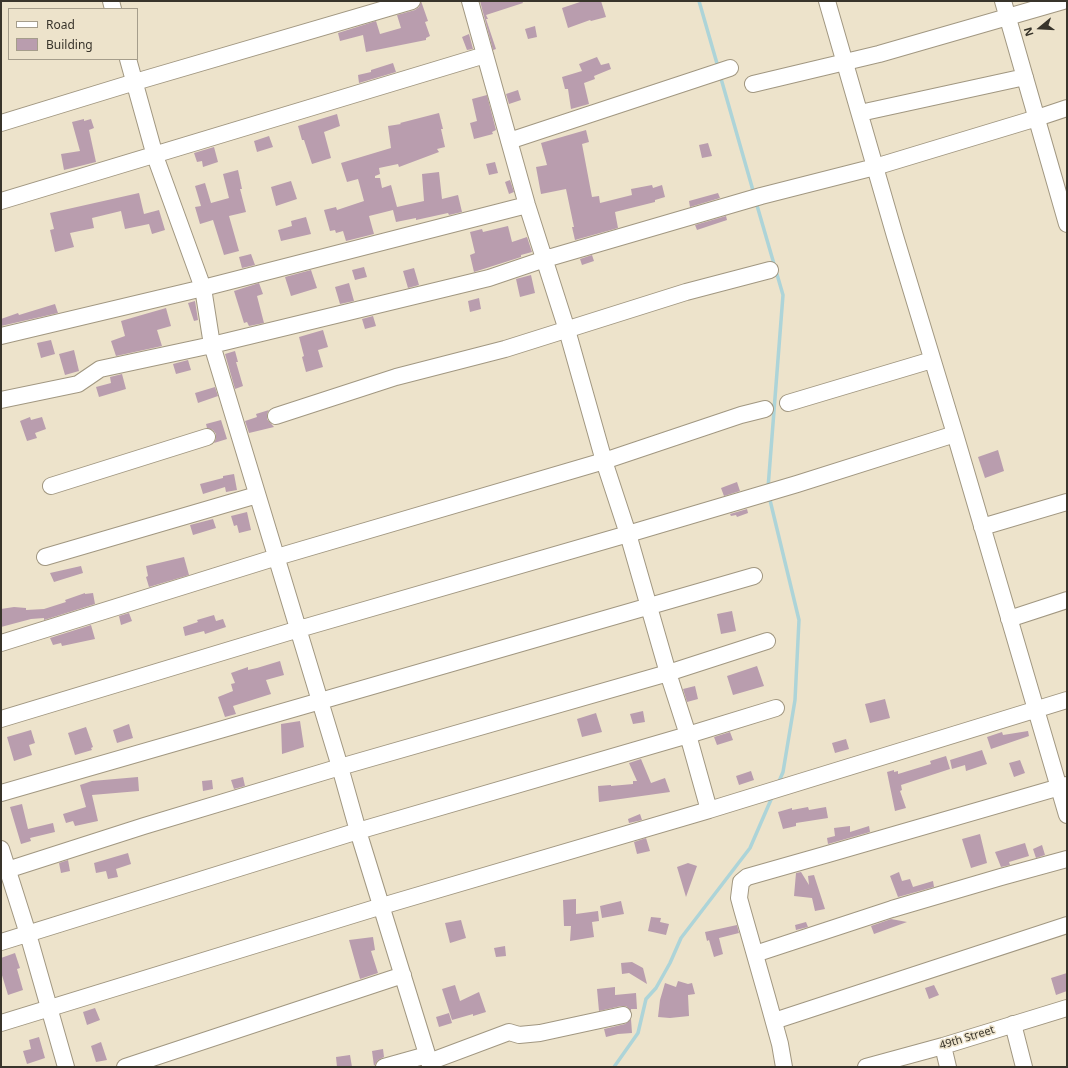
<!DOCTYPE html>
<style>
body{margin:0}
#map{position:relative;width:1068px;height:1068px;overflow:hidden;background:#ede3cb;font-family:"Noto Sans",sans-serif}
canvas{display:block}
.frame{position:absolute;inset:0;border:2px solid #38342b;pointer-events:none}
.legend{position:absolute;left:8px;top:8px;width:130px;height:52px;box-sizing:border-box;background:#ede3cb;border:1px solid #a59d8b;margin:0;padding:5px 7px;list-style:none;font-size:12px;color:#38342b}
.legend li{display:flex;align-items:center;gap:8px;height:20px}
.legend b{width:20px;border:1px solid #a59d8b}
.north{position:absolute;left:1020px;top:8px;width:40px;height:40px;-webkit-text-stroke:3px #ede3cb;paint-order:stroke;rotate:252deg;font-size:11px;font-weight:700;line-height:16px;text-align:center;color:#38342b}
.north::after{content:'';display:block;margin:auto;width:14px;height:18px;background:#38342b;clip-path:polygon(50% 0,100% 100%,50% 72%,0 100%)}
</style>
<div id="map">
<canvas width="1068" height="1068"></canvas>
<div class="frame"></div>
<ul class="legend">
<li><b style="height:5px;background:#fff"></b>Road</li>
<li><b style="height:11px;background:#b99dae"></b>Building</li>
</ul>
<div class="north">N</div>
</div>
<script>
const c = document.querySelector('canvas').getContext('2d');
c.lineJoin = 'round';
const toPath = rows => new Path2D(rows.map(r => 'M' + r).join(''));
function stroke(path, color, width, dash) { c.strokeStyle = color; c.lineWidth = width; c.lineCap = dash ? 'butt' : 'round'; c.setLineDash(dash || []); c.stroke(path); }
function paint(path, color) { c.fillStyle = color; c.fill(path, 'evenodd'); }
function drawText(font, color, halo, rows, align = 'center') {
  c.font = font + ' "Noto Sans",sans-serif'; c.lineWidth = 3; c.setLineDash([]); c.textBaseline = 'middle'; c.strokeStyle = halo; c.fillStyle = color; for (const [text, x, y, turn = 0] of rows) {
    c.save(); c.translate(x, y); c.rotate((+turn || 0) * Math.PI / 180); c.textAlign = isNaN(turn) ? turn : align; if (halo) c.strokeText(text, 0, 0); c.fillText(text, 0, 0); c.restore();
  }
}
stroke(toPath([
 [699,1,718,67],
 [720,75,754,194],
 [756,202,783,295,768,488],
 [769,496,799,620,795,700,783,772,778,784],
 [614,1067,638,1033,646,999,656,988,670,963,681,938,750,848,773,795]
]), '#add4d8', 3.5);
paint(toPath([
 [421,1,428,21,425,22,430,36,426,38,426,40,366,52,363,35,340,41,338,33,376,21,380,34,401,28,397,15,415,10,419,7],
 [480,1,522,1,523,3,486,15,488,19,486,19,496,49,493,50],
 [583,1,601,1,606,17,591,21,590,20,568,28,562,8],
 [535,26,537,37,528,39,525,29],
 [469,34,473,49,467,50,462,37],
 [597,57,601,65,609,63,611,69,594,76,595,79,584,83,589,104,571,109,568,89,565,89,562,77,582,71,579,64],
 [393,63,396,72,359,83,358,75,371,72,371,70],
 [518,90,521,100,509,104,506,94],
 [487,95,496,130,492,132,493,134,474,139,470,123,477,121,472,99],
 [439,113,443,129,441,129,445,147,437,149,439,152,399,167,398,164,379,168,380,174,375,176,375,178,380,178,382,188,391,185,397,207,424,201,422,174,439,172,442,199,458,195,462,212,449,215,448,213,416,220,416,218,396,222,393,210,369,216,374,234,346,241,343,231,336,233,335,230,330,231,324,210,336,207,337,210,364,201,358,179,347,182,341,163,391,148,388,126,401,124,400,123],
 [337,114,340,126,324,132,331,158,312,164,304,140,302,140,298,126],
 [84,119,84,121,91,119,94,128,89,130,96,162,64,170,61,154,80,151,72,122],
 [586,130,589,142,582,144,592,197,599,196,600,203,632,195,631,189,652,185,653,188,662,185,665,197,655,200,655,202,615,212,618,228,575,240,572,227,574,227,566,189,541,194,536,167,547,165,541,143],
 [269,136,273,147,257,152,254,141],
 [708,143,712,156,702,158,699,145],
 [214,147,218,162,203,167,202,161,197,162,194,153],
 [495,162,498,173,489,175,486,164],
 [238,170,242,189,240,189,246,212,229,216,239,251,224,255,213,220,200,224,195,207,201,206,195,186,205,183,211,203,229,198,223,174],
 [510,180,514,192,509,194,505,182],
 [291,181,297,199,276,206,271,187],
 [139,193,144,214,159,210,165,230,152,234,149,224,125,229,121,211,92,218,94,228,70,233,74,247,55,252,50,230,54,229,50,213],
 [718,193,720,198,690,207,689,201],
 [726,216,727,220,697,230,695,225],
 [306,217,311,234,281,241,278,230,292,226,291,221],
 [508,226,512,242,527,237,532,252,521,255,521,257,474,272,470,255,475,253,470,232,482,229,483,232],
 [251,254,255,265,242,268,239,257],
 [592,255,594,261,582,265,580,259],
 [364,267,367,277,355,280,352,270],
 [414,268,419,285,408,288,403,271],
 [311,270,317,288,291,296,285,277],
 [531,275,535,293,520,297,516,279],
 [259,283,263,294,257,296,264,323,249,326,247,322,244,323,234,291],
 [349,283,354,301,340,304,335,287],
 [479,298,481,309,470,312,468,301],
 [195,301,198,320,194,321,188,303],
 [55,304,58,313,1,326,1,319,18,313,19,315],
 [166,308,171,326,157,330,162,346,116,356,111,341,125,336,121,321],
 [373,316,376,326,365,329,362,319],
 [323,330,328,347,318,350,323,367,306,372,302,357,304,356,299,337],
 [51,340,55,354,41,358,37,343],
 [74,350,79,371,65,375,59,354],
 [235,351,238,362,236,362,243,386,235,389,225,354],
 [188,360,191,370,176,374,173,364],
 [122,374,126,389,99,397,96,387,111,383,110,377],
 [215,387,218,396,198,403,195,393],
 [269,410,267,414,267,419,274,427,249,433,245,421,257,417,256,414],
 [30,417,31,420,42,417,46,429,35,433,37,438,27,441,20,421],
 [221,420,227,439,214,443,216,439,216,434,213,430,207,428,206,424],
 [998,450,1004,471,985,478,978,457],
 [234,474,237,490,226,492,225,487,203,494,200,484,223,478,223,476],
 [737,482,740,491,724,496,721,488],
 [747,509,748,513,737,517,736,515,731,516,730,514],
 [247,512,251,530,239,533,237,525,234,526,231,516],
 [213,519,216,528,193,535,190,525],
 [184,557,189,575,149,587,146,577,148,576,146,566],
 [81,566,83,573,54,582,50,573],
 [85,593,85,594,93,593,95,604,44,620,44,618,31,619,1,627,1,609,14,607,26,608,26,610,44,609,66,602,65,600],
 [732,611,736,631,721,634,717,614],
 [129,613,132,621,121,625,119,616],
 [214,615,216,621,223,619,226,627,205,634,204,631,185,636,183,627,198,622,197,620],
 [91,625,95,639,62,646,61,643,53,645,50,638],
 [280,661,284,675,266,680,271,694,233,706,236,714,225,717,218,697,233,691,231,684,235,683,231,673,248,667,248,670,257,668],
 [757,666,764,686,733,695,727,676],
 [695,686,698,699,687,702,683,689],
 [885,699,890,718,870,723,865,704],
 [643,711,645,722,633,724,630,714],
 [596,713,602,732,582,737,577,719],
 [300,721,304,747,282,754,281,724],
 [129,724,133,738,117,743,113,730],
 [86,727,93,747,91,748,92,750,75,755,68,733],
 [31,730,35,743,29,745,32,755,14,761,7,737],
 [1028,731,1029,736,991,749,987,737,1002,732,1003,735],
 [730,732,733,740,717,745,714,737],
 [846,739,849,749,835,753,832,743],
 [982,750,987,764,966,771,965,765,952,769,950,760],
 [946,756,950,769,901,785,902,790,900,791,906,808,895,811,887,772,894,770,894,772,898,771,898,774,931,764,930,761],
 [641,759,651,783,665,778,670,792,599,802,598,786,611,785,611,786,633,784,633,781,637,781,629,763],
 [1020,760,1025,773,1014,777,1009,763],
 [751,771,754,780,739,785,736,776],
 [138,777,139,791,92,795,98,821,75,826,73,821,66,823,63,814,86,807,80,785,92,781],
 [243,777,245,786,234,789,231,780],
 [212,780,213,789,203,791,202,781],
 [22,804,28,829,53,823,55,832,30,838,31,841,21,844,10,807],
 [808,807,809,810,826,807,828,818,796,823,796,826,783,829,778,812,792,808,792,810],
 [640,814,642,820,629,823,628,819],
 [850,826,850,832,869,826,870,832,828,844,827,838,835,836,834,828],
 [980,834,987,863,971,868,962,839],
 [646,838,650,851,637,854,634,842],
 [1025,843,1029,856,1009,862,1010,865,1001,867,995,852],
 [1042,845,1045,855,1036,858,1033,849],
 [128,853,131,864,116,869,118,877,108,879,106,871,96,873,94,863],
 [68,860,70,871,61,873,59,863],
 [688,863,697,866,686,897,677,867],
 [801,872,809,885,808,876,814,875,825,909,815,911,812,898,794,896,796,873],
 [899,872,902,881,910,879,913,887,933,881,934,887,898,897,890,876],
 [576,899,576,914,598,911,599,921,592,922,594,937,570,941,571,926,564,926,563,900],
 [621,901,624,914,602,918,600,906],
 [651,917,661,918,660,922,669,924,666,935,648,931],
 [891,919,907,922,874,934,871,926],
 [461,920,466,938,450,943,445,923],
 [806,922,808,927,796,930,795,925],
 [737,925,739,933,719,938,723,954,714,957,709,940,707,941,705,932],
 [373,937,375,950,371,951,378,973,360,979,349,940],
 [505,946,506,956,496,957,494,948],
 [15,953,20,968,17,969,23,990,8,995,1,972,1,958],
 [632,962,643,968,647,984,629,973,622,974,621,963],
 [1067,973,1067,991,1056,995,1051,978],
 [678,981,688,984,692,983,695,994,688,995,689,1016,670,1018,658,1017,660,1000,665,983,676,987],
 [455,985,460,1001,479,992,486,1012,473,1016,473,1014,452,1020,442,989],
 [934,985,939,995,929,999,925,988],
 [615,987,615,995,636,993,637,1009,631,1009,631,1011,626,1006,621,1006,599,1011,597,989],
 [95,1008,100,1020,87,1025,83,1012],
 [449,1013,452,1023,439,1027,436,1017],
 [631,1019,632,1033,618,1034,606,1037,604,1029,625,1024],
 [39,1037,45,1058,27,1064,23,1051,31,1049,29,1040],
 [101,1042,107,1060,96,1062,91,1046],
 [383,1049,384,1057,378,1060,374,1066,372,1051],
 [350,1055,352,1067,337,1067,336,1057]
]), '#b99dae');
const minor = toPath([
 [111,1,113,9],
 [470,1,527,205,567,330,604,461,628,534,668,673,688,735,709,810,1067,700],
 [827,1,895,236,955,434,1067,815],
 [1003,1,1067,224],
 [128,59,155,156,203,288,212,345,340,767,358,831,431,1067],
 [753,84,879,54,1063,1],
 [860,113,1025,77],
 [1,123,135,82,412,1],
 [509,141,730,68],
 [1,201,485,55],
 [1,336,203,288,527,205],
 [1,400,78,384,100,369,212,345,489,278,545,259,761,196,875,167,1037,118,1067,108],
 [788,403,932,360],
 [276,416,396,377,505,349,686,292,770,270],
 [51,486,207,437],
 [982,527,1067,502],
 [45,557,257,495],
 [1009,619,1067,600],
 [1,643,277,557,604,461,741,415,765,409],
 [1,719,299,629,628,534,797,484,955,434],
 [1,793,754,576],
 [1,849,28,934,66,1067],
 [7,870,144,826,340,767,668,673,767,641],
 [1,942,358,831,688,735,776,708],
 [755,954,892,909,1001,877,1067,859],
 [774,1021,1067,925],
 [1,1023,382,906,709,810],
 [1013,1024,1024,1067],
 [943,1046,948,1067],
 [429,1062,509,1032,519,1035,540,1033,623,1015],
 [125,1067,403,975],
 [384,1067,427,1055],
 [784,1067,780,1044,767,997,742,909,739,898,741,882,747,877,828,854,1067,785],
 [866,1067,943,1046,1067,1008]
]);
stroke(minor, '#a19781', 18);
stroke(minor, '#fff', 16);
drawText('11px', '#38342b', '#ede3cb', [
 ["49th Street",967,1038,-17]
]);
</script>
